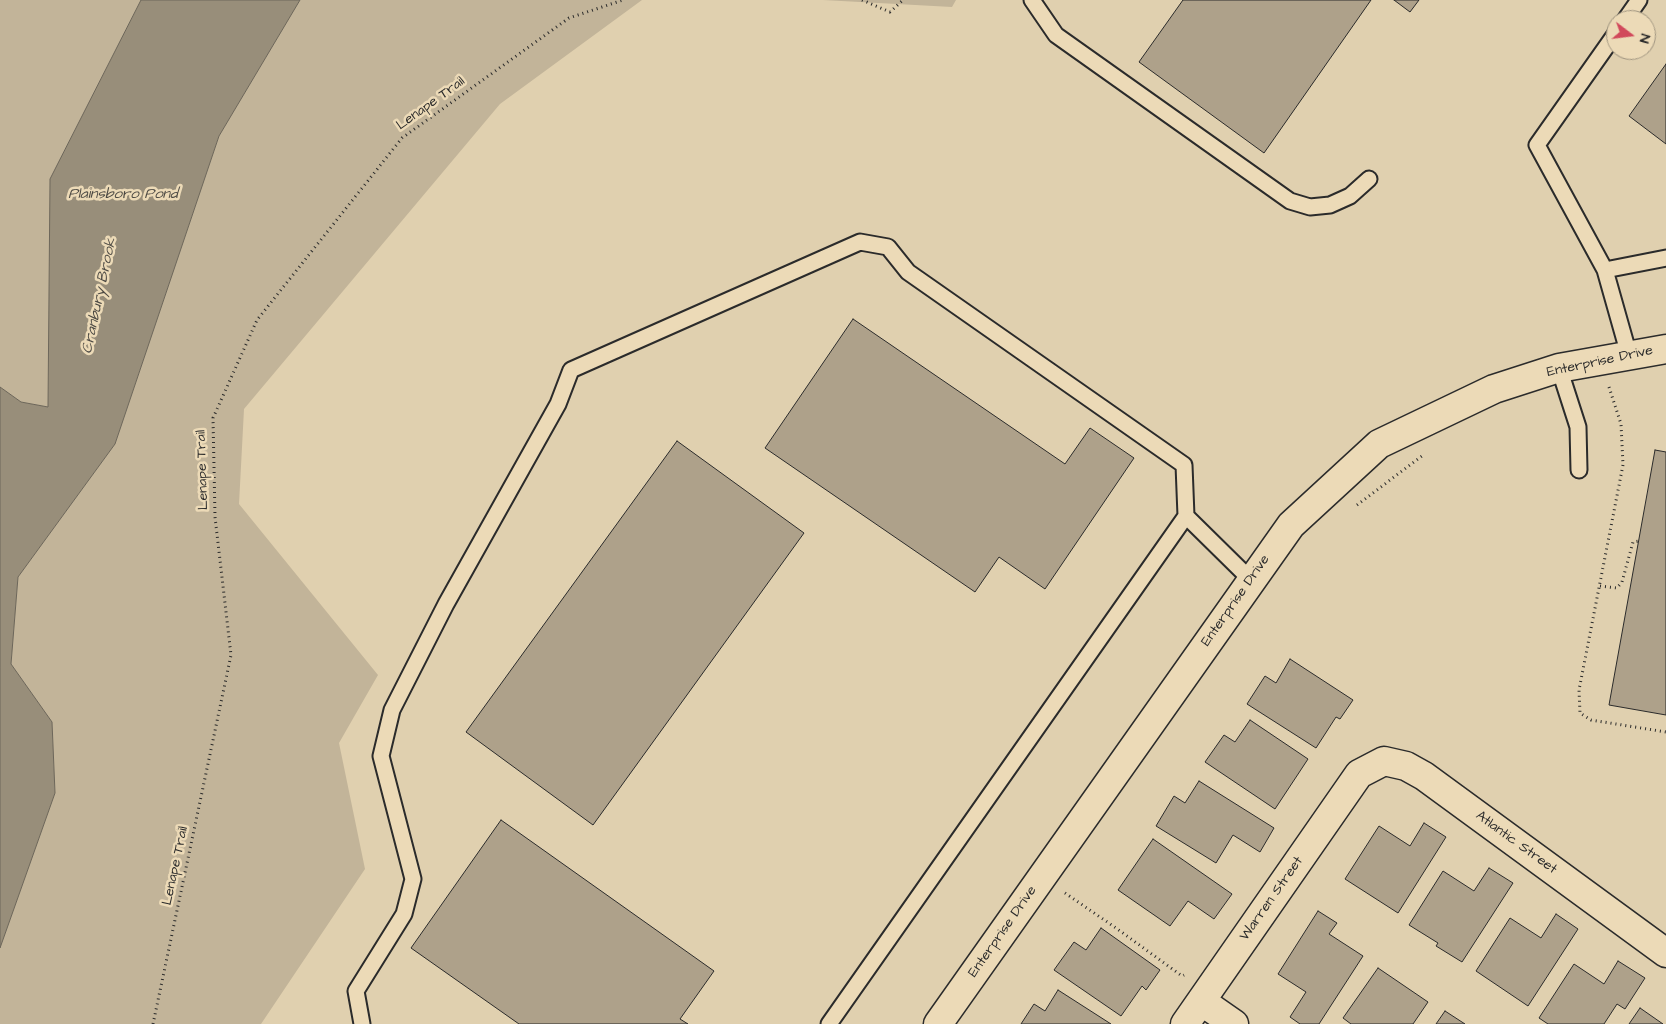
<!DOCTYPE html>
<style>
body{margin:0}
#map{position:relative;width:1666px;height:1024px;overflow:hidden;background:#e0d0af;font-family:"Architects Daughter",sans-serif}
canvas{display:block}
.north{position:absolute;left:1606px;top:10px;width:50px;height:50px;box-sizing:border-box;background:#ecdab7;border:1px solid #9f947f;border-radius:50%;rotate:105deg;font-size:14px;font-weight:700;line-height:20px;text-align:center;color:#2b2b2b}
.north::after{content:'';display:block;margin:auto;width:18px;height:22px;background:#d1495b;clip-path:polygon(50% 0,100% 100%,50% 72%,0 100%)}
</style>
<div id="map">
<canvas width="1666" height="1024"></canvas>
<div class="north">N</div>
</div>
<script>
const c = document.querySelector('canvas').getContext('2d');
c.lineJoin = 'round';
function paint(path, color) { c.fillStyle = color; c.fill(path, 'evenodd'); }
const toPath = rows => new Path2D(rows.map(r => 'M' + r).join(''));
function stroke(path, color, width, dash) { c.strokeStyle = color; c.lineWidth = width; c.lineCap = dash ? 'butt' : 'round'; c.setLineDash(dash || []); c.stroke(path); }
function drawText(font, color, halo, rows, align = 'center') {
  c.font = font + ' "Architects Daughter",sans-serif'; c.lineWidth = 5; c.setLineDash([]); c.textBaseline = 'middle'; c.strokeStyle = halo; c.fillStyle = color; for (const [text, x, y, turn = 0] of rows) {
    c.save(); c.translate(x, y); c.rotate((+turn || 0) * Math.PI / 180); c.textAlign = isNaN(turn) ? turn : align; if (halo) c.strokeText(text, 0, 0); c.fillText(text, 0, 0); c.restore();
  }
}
paint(toPath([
 [0,0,141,0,50,179,48,407,21,402,0,387],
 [300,0,642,0,500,104,244,409,239,504,378,675,339,743,365,869,261,1024,0,1024,0,948,55,793,52,722,11,664,18,577,115,444,219,136],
 [823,0,956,0,952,7]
]), '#c2b499');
const water = toPath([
 [141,0,300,0,219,136,115,444,18,577,11,664,52,722,55,793,0,948,0,387,21,402,48,407,50,179,141,0]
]);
paint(water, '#988e7a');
stroke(water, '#6c665a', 1);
const building = toPath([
 [1183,0,1371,0,1264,153,1139,62,1183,0],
 [1394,0,1419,0,1410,12,1394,0],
 [1666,64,1666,144,1629,116,1666,64],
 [853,319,1065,464,1090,428,1134,458,1045,589,999,557,975,592,765,448,853,319],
 [677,441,804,533,593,825,466,732,677,441],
 [1655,450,1666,452,1666,715,1609,705,1655,450],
 [1290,659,1353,700,1340,719,1336,717,1316,748,1247,704,1265,676,1276,683,1290,659],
 [1250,720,1308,759,1275,809,1205,762,1224,735,1235,742,1250,720],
 [1199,781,1274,828,1260,852,1233,835,1216,863,1156,826,1174,796,1185,803,1199,781],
 [501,820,714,971,680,1019,688,1024,519,1024,411,948,501,820],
 [1424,823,1446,837,1398,913,1345,879,1379,826,1410,846,1424,823],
 [1153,839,1232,894,1214,919,1188,901,1170,926,1118,890,1153,839],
 [1489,868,1513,883,1462,962,1436,946,1438,943,1409,925,1443,871,1474,891,1489,868],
 [1318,911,1337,923,1329,934,1363,956,1319,1024,1300,1024,1290,1017,1306,992,1278,974,1318,911],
 [1556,914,1578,929,1528,1006,1476,971,1510,918,1541,938,1556,914],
 [1101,928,1160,970,1146,990,1142,986,1121,1016,1054,970,1074,942,1086,950,1101,928],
 [1618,961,1645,978,1625,1009,1617,1004,1604,1024,1548,1024,1539,1018,1574,964,1604,984,1618,961],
 [1378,968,1428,1002,1413,1024,1351,1024,1343,1018,1378,968],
 [1058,990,1111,1024,1021,1024,1034,1004,1045,1011,1058,990],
 [1640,1008,1663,1024,1629,1024,1640,1008],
 [1445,1011,1465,1024,1436,1024,1445,1011]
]);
paint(building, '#aea18a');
stroke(building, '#2b2b2b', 1);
const lane = toPath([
 [1032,0,1056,35,1290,201,1310,207,1330,205,1350,196,1369,179],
 [1625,20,1639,0],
 [1616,33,1537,145,1605,270,1666,258],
 [1605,270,1629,355],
 [1559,368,1578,427,1579,470],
 [362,1024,356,991,404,914,413,879,381,756,392,710,446,604,558,404,571,370,860,242,888,247,908,272,1184,465,1186,516,1251,580],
 [829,1024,1186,516]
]);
const street = toPath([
 [1201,1001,1234,1024],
 [938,1024,1291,525,1379,444,1494,389,1559,368,1666,349],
 [1185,1024,1359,774,1384,761,1406,766,1424,776,1666,953]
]);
stroke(lane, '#2b2b2b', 19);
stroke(street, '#2b2b2b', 31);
stroke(toPath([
 [862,0,890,12,903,0],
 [1609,387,1621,424,1623,465,1579,690,1580,713,1591,720,1666,732],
 [1357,505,1422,456],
 [1600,586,1617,588,1622,582,1633,542,1639,541],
 [1065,893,1116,928,1182,976,1184,975],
 [153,1024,231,655,215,517,213,418,257,320,402,138,569,18,623,0]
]), '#2b2b2b', 3, [1, 4]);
stroke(lane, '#ecdab7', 15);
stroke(street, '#ecdab7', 28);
drawText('14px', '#2b2b2b', '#ecdab7', [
 ["Lenape Trail",431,104,-36],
 ["Enterprise Drive",1600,362,-12],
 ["Lenape Trail",203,470,-92],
 ["Enterprise Drive",1236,601,-55],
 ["Atlantic Street",1516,843,36],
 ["Lenape Trail",176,866,-78],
 ["Warren Street",1272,899,-55],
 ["Enterprise Drive",1003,932,-55]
]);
drawText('italic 15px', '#4c4943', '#ecdab7', [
 ["Plainsboro Pond",123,195],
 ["Cranbury Brook",100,296,-78]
]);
</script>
